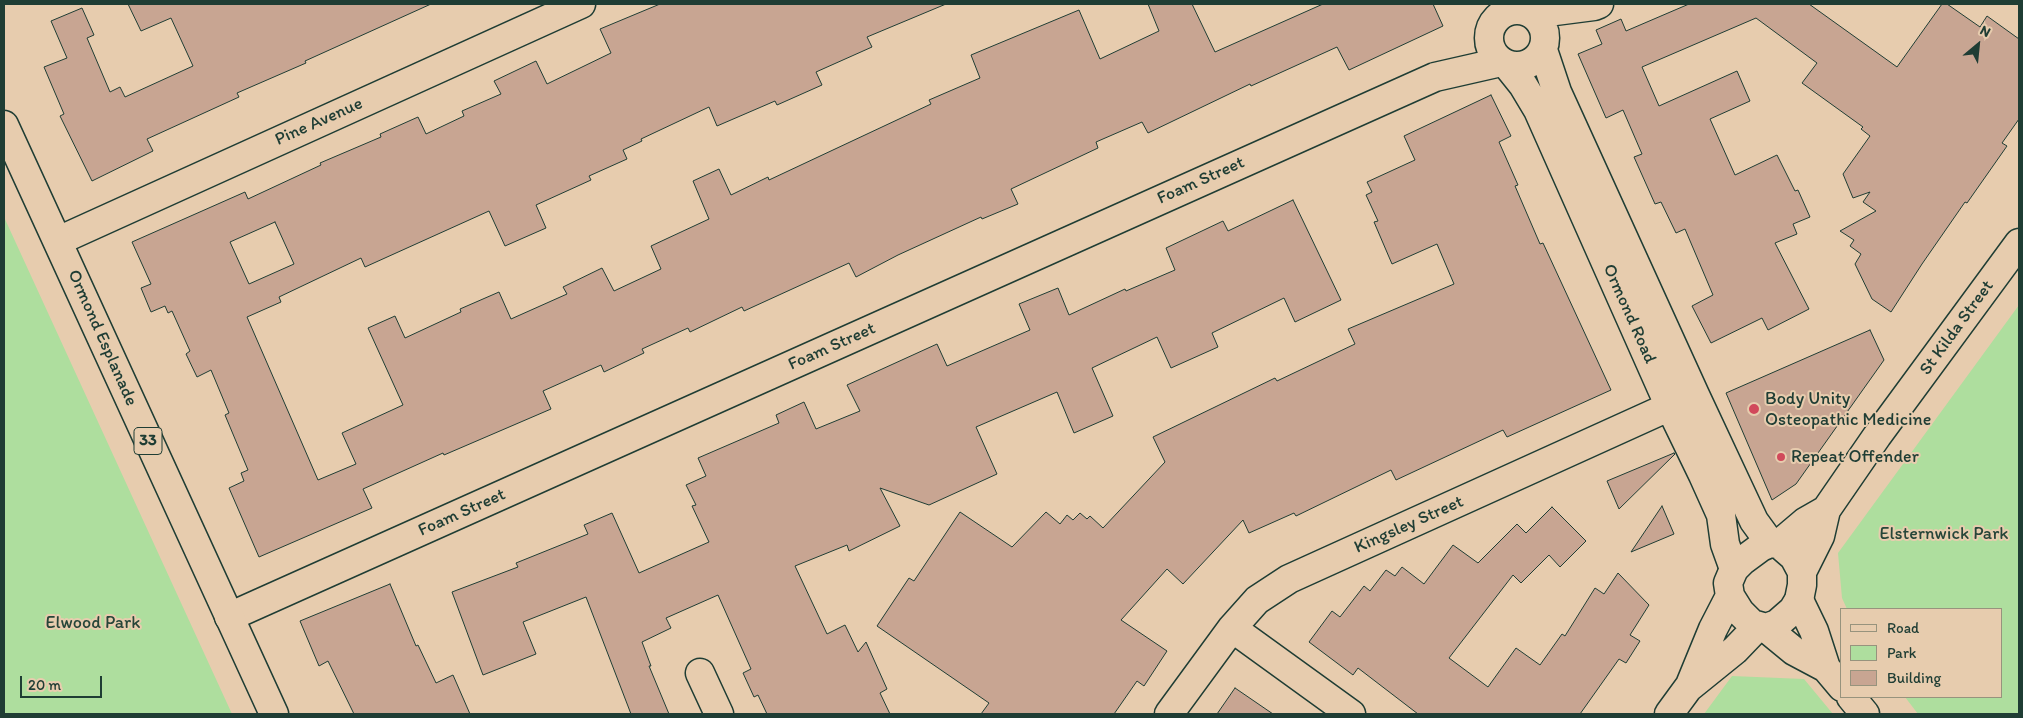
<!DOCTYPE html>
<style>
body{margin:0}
#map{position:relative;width:2023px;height:718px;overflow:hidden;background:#e7ccae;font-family:Itim,sans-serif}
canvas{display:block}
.frame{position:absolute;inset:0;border:5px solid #1f3d34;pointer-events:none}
.legend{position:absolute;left:1840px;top:608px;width:162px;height:90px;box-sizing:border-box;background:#e7ccae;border:1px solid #97937d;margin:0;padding:6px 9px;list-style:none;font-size:15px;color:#1f3d34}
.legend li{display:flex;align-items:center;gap:10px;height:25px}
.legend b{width:25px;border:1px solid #97937d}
.north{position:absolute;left:1953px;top:20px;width:50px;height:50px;-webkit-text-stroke:4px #e7ccae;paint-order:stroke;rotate:28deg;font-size:14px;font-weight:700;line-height:20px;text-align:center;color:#1f3d34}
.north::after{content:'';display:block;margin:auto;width:18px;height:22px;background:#1f3d34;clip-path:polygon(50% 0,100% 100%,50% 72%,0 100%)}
.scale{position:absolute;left:20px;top:676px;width:82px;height:22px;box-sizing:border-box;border:2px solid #1f3d34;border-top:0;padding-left:6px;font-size:15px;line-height:18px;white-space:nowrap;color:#1f3d34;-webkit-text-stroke:4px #e7ccae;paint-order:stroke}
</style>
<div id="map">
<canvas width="2023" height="718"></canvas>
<div class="frame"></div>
<ul class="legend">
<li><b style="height:6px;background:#e7ccae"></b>Road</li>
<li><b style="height:14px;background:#aede9e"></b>Park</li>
<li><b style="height:14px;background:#c8a592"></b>Building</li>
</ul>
<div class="north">N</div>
<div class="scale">20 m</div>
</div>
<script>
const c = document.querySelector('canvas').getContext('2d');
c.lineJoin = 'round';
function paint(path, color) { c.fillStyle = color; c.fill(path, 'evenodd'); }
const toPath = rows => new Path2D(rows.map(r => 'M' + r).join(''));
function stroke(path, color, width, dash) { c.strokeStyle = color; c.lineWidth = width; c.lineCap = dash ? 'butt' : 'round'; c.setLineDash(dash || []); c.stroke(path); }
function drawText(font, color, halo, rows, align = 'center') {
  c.font = font + ' Itim,sans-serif'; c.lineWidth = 4; c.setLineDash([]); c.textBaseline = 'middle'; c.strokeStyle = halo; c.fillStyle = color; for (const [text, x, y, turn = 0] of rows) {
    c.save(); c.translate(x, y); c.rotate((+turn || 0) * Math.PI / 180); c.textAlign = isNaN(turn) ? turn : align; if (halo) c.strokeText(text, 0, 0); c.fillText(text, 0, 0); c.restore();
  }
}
paint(toPath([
 [4,217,232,714,4,714],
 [2019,305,2019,714,1918,714,1905,697,2002,697,2002,609,1847,609,1842,598,1838,553],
 [1732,676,1804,679,1833,714,1704,714]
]), '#aede9e');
const building = toPath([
 [128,4,431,4,305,61,306,63,237,93,239,97,147,139,153,151,92,181,60,116,64,114,44,67,67,58,51,21,82,8,94,35,87,38,110,92,120,87,125,97,193,66,171,18,141,31,128,4],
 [660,4,946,4,867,37,872,47,816,72,822,85,777,105,775,101,717,126,709,107,641,139,642,141,623,150,627,159,589,176,591,180,536,205,546,228,505,246,489,211,365,267,361,258,279,297,281,302,247,317,318,480,356,464,342,433,403,405,368,328,395,316,405,338,461,312,460,309,499,292,511,319,567,294,563,287,602,268,614,291,661,269,651,246,709,219,693,181,719,169,731,195,768,177,769,180,931,104,929,100,980,78,971,55,1079,10,1100,59,1159,31,1148,4,1192,4,1215,52,1323,4,1433,4,1443,26,1349,70,1337,47,1251,86,1250,84,1148,133,1142,122,1096,142,1098,148,1011,189,1018,204,982,219,981,217,898,255,856,277,849,263,744,311,742,307,690,332,688,328,642,349,644,353,604,372,601,365,543,391,551,409,444,455,443,453,363,489,372,508,259,557,229,488,244,481,241,473,248,470,225,415,229,413,211,370,197,377,186,354,190,351,172,311,168,313,165,306,151,312,141,288,151,284,132,242,245,192,248,199,321,165,320,163,381,137,380,134,418,117,426,134,464,116,462,111,501,94,494,81,536,61,547,84,611,53,600,29,660,4],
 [275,222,294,264,249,284,230,242,275,222],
 [1689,4,1809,4,1897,67,1942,4,1947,4,1980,27,1987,16,2019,39,2019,119,2002,143,2007,146,1967,203,1965,202,1922,264,1891,312,1872,299,1855,264,1861,254,1850,246,1854,240,1840,231,1876,211,1863,202,1870,192,1853,198,1843,174,1870,136,1861,129,1863,127,1802,83,1817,63,1756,18,1642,67,1659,106,1737,71,1750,101,1710,119,1735,175,1777,155,1795,191,1798,190,1810,217,1793,224,1797,234,1775,243,1809,309,1768,330,1762,318,1711,343,1692,306,1713,295,1685,229,1676,233,1661,202,1655,204,1634,157,1642,154,1623,110,1606,118,1578,54,1602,44,1596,30,1621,19,1626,31,1689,4],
 [1491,95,1511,136,1499,142,1518,185,1515,186,1540,244,1543,243,1611,390,1507,437,1503,430,1396,480,1391,470,1296,516,1294,513,1249,533,1243,520,1183,584,1167,569,1121,620,1167,651,1144,686,1137,681,1114,714,981,714,989,703,877,626,909,578,914,581,960,512,1012,547,1046,512,1060,524,1067,515,1073,520,1080,513,1087,519,1090,516,1103,528,1165,462,1153,437,1275,378,1277,381,1355,344,1348,329,1454,284,1437,244,1392,264,1374,222,1378,221,1366,195,1372,192,1367,182,1415,160,1404,136,1491,95],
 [1293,200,1341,300,1295,322,1284,298,1212,333,1218,347,1171,368,1157,337,1092,368,1113,416,1074,433,1057,392,976,427,997,474,929,505,880,488,900,526,849,551,847,545,795,566,827,634,845,625,858,652,866,642,887,689,880,693,890,714,767,714,758,695,754,697,743,673,751,669,718,595,666,618,671,628,642,642,651,666,649,666,669,714,631,714,586,597,523,622,536,654,483,675,452,592,518,567,516,563,588,534,584,525,612,513,639,573,709,542,692,506,696,505,686,485,706,476,698,458,779,423,776,415,804,402,816,429,860,411,847,385,937,344,947,366,1030,330,1019,304,1058,288,1069,315,1125,289,1126,291,1175,270,1166,248,1223,221,1228,231,1293,200],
 [1870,330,1884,360,1796,484,1772,500,1726,393,1870,330],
 [1674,453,1675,454,1619,509,1607,481,1674,453],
 [1662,506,1674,534,1631,552,1662,506],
 [1552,507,1586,541,1560,567,1549,555,1521,583,1513,575,1449,658,1488,687,1516,648,1540,665,1562,634,1565,636,1595,588,1604,594,1618,573,1649,605,1630,635,1640,641,1626,663,1619,659,1580,714,1418,714,1358,668,1353,675,1309,642,1332,611,1340,617,1364,586,1370,591,1386,570,1395,576,1402,567,1424,584,1453,545,1478,563,1517,524,1526,533,1552,507],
 [390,584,416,646,418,645,436,683,453,675,470,714,354,714,328,661,319,666,300,621,390,584],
 [1235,688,1273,714,1217,714,1235,688]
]);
paint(building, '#c8a592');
stroke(building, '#1f3d34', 1);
const minor = toPath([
 '1489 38a28 28 0 1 1 56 0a28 28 0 1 1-56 0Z',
 [1532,14,1594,6,1599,4],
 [1543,50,1557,92,1695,395,1754,521,1770,543],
 [1507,65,1523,85,1538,110,1670,407,1703,475,1721,515,1725,544,1734,569],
 [58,241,581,4],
 [1799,600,1814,631,1826,668],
 [229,617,1435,77,1501,62],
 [1232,628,1351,714],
 [1766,628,1794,651,1826,668,1842,687],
 [700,673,719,714],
 [1851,697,1865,714],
 [1169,714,1232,628,1257,600,1289,579,1695,395]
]);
const major = toPath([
 [4,125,274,714],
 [1770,543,1779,544,1794,557,1802,572,1802,585,1799,600,1793,610,1777,624,1766,628,1752,624,1740,612,1730,596,1728,583,1734,569,1742,561,1761,547,1770,543],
 [1779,544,1805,522,1826,510],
 [1802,572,1820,536,1826,510,1877,436,2019,243],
 [1690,685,1713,629,1730,596],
 [1669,714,1688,688,1735,650,1758,626]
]);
stroke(minor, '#1f3d34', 31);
stroke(major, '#1f3d34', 31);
stroke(minor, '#e7ccae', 28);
stroke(major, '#e7ccae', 28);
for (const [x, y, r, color] of [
 [1754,409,6,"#d1495b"],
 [1781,457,5,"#d1495b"]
]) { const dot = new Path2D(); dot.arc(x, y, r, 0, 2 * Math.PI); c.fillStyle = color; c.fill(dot); stroke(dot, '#e7ccae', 2); }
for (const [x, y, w] of [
 [148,441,28]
]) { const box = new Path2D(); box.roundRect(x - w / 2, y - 13.5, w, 27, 4); c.fillStyle = '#e7ccae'; c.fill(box); stroke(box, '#1f3d34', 1); }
drawText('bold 16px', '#1f3d34', null, [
 ["33",148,441]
]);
drawText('18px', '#1f3d34', '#e7ccae', [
 ["Pine Avenue",319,122,-24],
 ["Foam Street",1201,181,-24],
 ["Ormond Road",1629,314,66],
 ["St Kilda Street",1957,328,-54],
 ["Ormond Esplanade",102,338,66],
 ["Foam Street",832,347,-24],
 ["Foam Street",462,513,-24],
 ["Kingsley Street",1409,525,-24]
]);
drawText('18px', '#1f3d34', '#e7ccae', [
 ["Body Unity",1765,399],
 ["Osteopathic Medicine",1765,420],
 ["Repeat Offender",1791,457]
], 'left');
drawText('18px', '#264539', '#e7ccae', [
 ["Elsternwick Park",1944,534],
 ["Elwood Park",93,623]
]);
</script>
